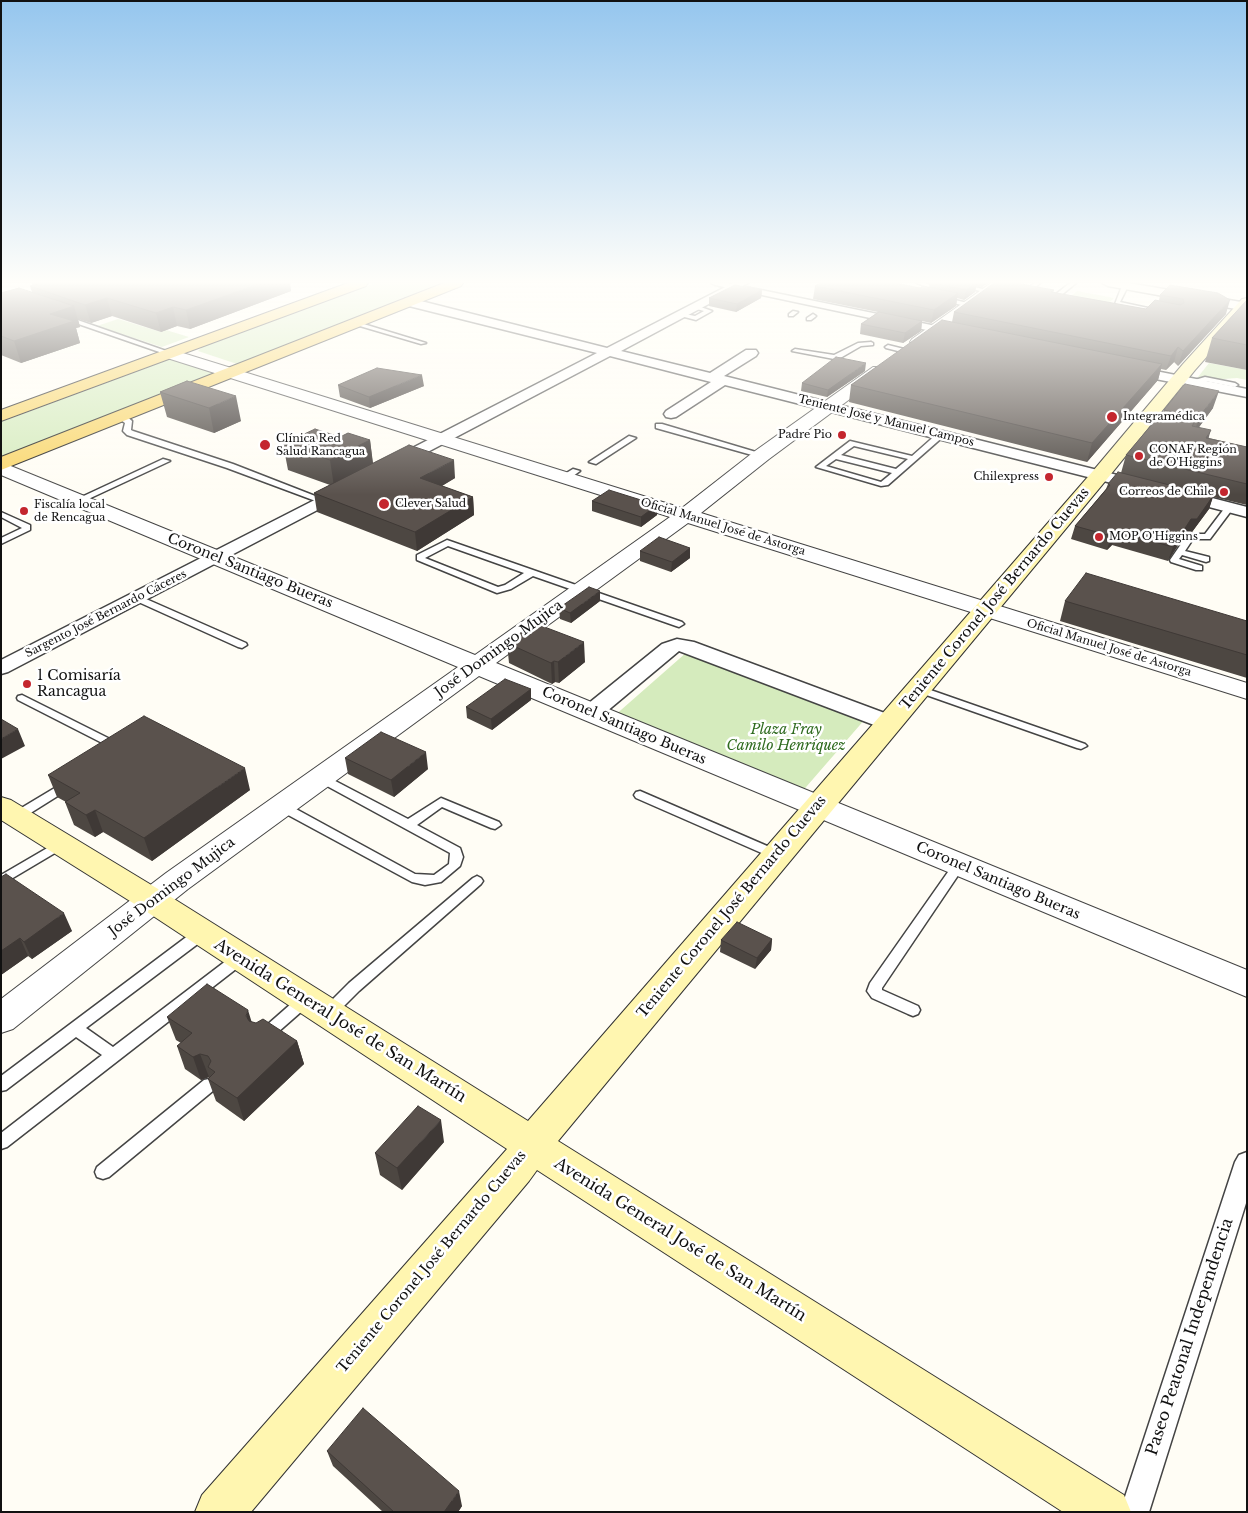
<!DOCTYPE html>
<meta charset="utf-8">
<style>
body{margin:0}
#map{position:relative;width:1248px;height:1513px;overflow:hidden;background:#fffdf5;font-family:"Libre Baskerville",serif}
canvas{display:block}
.frame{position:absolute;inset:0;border:2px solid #111;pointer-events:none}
</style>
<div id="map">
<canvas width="1248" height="1513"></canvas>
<div class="frame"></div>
</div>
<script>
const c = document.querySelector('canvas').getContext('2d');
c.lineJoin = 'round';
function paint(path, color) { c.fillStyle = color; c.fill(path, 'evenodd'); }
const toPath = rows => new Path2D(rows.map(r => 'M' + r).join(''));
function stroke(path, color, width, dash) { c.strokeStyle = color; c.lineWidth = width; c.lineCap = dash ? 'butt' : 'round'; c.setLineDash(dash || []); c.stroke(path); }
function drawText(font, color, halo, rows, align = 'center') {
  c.font = font + ' "Libre Baskerville",serif'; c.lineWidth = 5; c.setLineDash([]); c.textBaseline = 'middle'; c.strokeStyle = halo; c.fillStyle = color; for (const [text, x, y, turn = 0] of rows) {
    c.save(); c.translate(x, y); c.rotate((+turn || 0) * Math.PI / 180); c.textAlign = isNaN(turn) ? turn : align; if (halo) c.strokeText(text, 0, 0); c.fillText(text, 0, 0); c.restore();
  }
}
paint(toPath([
 [375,283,450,283,240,365,198,351,202,347],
 [1077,291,1114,298,1105,307,1060,305],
 [118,319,161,332,166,330,189,337,162,347,97,326],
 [173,358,221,373,1,461,1,422],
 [1209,363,1247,370,1247,380,1237,378,1211,380,1198,377],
 [687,652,866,718,800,794,613,717]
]), '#d5ebbd');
const service = toPath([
 [917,283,925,283,937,288,932,289,917,283],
 [945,283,956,283,992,291,989,293,945,283],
 [1034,283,1040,283,1032,291,1053,294,1056,294,1070,283,1076,283,1059,297,1053,298,1025,293,1025,291,1034,283],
 [1125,284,1128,286,1120,302,1162,311,1162,313,1115,304,1122,286,1125,284],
 [942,297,972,304,973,305,970,307,940,300,939,299,942,297],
 [695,305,712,311,696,320,677,315,680,313,695,316,704,311,693,308,693,306,695,305],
 [793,311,798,312,793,316,789,316,789,314,793,311],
 [813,314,816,316,815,317,811,320,807,320,807,318,813,314],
 [66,316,172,353,173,354,168,355,64,319,64,317,66,316],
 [353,322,357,322,426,343,421,344,353,324,353,322],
 [871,342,873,343,873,345,861,346,842,357,834,359,792,351,795,349,834,355,858,343,871,342],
 [888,345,908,350,909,351,906,353,886,348,885,347,888,345],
 [1205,377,1235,383,1238,385,1235,387,1205,381,1191,384,1188,382,1205,377],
 [118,414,124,414,132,421,131,430,133,431,233,464,328,501,324,503,321,503,227,468,127,435,123,431,125,423,118,418,118,414],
 [656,424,662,424,766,455,759,457,656,428,656,424],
 [938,433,945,435,888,485,881,486,816,467,850,441,912,456,938,433],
 [854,446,908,459,896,469,841,455,854,446],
 [836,459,892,473,881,482,826,466,836,459],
 [629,436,636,438,596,464,589,462,629,436],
 [163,459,170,461,82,502,79,502,75,500,163,459],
 [573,469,580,471,569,479,563,479,563,475,573,469],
 [1227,505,1230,505,1234,507,1210,539,1193,539,1185,551,1209,557,1209,561,1206,562,1182,555,1179,559,1202,566,1202,570,1196,570,1171,562,1170,560,1188,534,1205,534,1227,505],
 [1,512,30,525,30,530,1,544,1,538,22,528,1,517,1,512],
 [447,540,682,622,684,624,679,627,676,626,533,576,511,589,497,593,417,560,417,555,447,540],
 [448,546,524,573,505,585,498,587,425,558,448,546],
 [137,595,246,643,247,645,242,648,238,647,134,600,134,596,137,595],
 [919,686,1085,744,1087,746,1081,749,1077,748,915,691,914,689,915,687,919,686],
 [22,695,122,745,124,747,118,750,114,749,18,700,17,698,18,696,22,695],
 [320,773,408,819,441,798,499,822,501,825,495,829,491,828,442,807,417,825,460,848,463,857,460,866,441,882,425,885,412,882,277,809,275,806,277,803,285,803,415,874,434,875,449,864,450,853,316,780,314,777,320,773],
 [68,780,72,781,74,784,72,787,21,819,13,819,11,816,13,813,68,780],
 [640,791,781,852,783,855,781,858,777,859,773,858,636,798,634,795,636,792,640,791],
 [61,840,65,841,67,844,65,847,1,885,1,875,61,840],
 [959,861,963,862,965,865,963,868,882,988,882,990,918,1006,920,1010,918,1014,913,1016,908,1014,872,998,867,991,870,983,955,862,959,861],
 [477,876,481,878,483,881,481,884,359,991,334,1016,329,1018,324,1016,322,1012,324,1008,349,983,473,878,477,876],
 [202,928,207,929,209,933,207,937,86,1028,113,1047,235,954,240,953,245,954,247,958,245,962,7,1147,1,1149,1,1133,102,1055,76,1037,6,1090,1,1091,1,1076,197,929,202,928],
 [305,994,310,996,312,1000,310,1004,269,1040,264,1042,259,1040,257,1036,259,1032,300,996,305,994],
 [209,1079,214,1080,217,1085,214,1090,109,1177,103,1179,97,1177,95,1172,97,1167,204,1080,209,1079]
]);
const pedestrian = toPath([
 [711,283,727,283,936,326,941,329,936,332,715,285,711,283],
 [1247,1152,1247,1200,1149,1512,1120,1512,1235,1162,1239,1155,1247,1152]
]);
const minor = toPath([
 [733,283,748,283,621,351,710,373,746,350,756,350,758,353,756,356,724,376,1149,483,1151,486,1149,489,1143,491,725,385,676,417,671,418,666,417,664,414,666,411,711,382,610,356,401,466,395,468,389,466,387,463,389,460,597,353,405,305,403,302,405,299,409,298,607,348,733,283],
 [1102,283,1128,283,1247,303,1247,311,1108,286,1102,283],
 [1130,366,1247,389,1247,397,1125,373,1123,370,1125,367,1130,366],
 [342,486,348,488,350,491,348,494,8,672,1,674,1,660,342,486],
 [1181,490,1247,507,1247,517,1175,498,1173,495,1175,492,1181,490],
 [677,639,694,642,898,718,901,723,898,728,890,730,882,728,679,651,600,717,592,718,584,717,581,712,584,707,662,644,677,639]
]);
const tertiary = toPath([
 [991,283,1007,283,924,345,912,345,910,342,912,339,991,283],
 [170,349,682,508,755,451,873,367,885,367,887,370,885,373,769,459,701,513,1247,683,1247,699,688,523,496,663,1247,970,1247,997,479,676,188,889,13,1029,1,1033,1,999,166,873,458,667,1,475,1,462,475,655,670,517,164,357,162,354,164,351,170,349]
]);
const secondary = toPath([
 [1247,298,1247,311,1195,370,1107,479,558,1141,1124,1495,1131,1512,1063,1512,537,1170,529,1181,251,1512,195,1512,202,1495,507,1149,141,908,1,820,1,797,11,800,163,892,528,1121,1093,471,1183,364,1242,299,1247,298]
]);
const primary = toPath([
 [348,283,368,283,366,286,1,421,1,410,348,283],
 [444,283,463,283,461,286,1,470,1,457,444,283]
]);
stroke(service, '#444', 3);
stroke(pedestrian, '#444', 3);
stroke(minor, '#444', 3);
stroke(tertiary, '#444', 2);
stroke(secondary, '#333', 2);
stroke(primary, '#222', 2);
paint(service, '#fff');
paint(pedestrian, '#fff');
paint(minor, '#fff');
paint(tertiary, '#fff');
paint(secondary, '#fff6b0');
paint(primary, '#f9d66b');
paint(toPath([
 [32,283,290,283,291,291,190,329,177,326,161,332,112,316,91,323,78,319,80,327,76,328,80,343,21,363,1,355,1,293,32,292,30,286,33,286],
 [930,283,988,283,982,287,976,286,975,292,964,300,957,298,956,306,931,323,922,321,921,331,903,343,860,334,861,324,878,312,813,299,815,286,920,288,929,287],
 [1170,285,1226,314,1178,366,1174,362,1166,370,1161,369,1158,380,1087,462,849,402,851,385,952,322,954,312,1054,290,1053,293,1146,309,1159,301,1160,295],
 [762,290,761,298,736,312,709,306,709,298],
 [1247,300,1247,370,1205,362,1212,338],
 [865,371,827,397,801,391,802,383],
 [187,381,241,421,214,433,167,417,160,392],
 [338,385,424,386,370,408,340,397],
 [1213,408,1199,427,1209,438,1247,447,1247,505,1213,497,1209,509,1192,532,1186,533,1168,561,1112,545,1107,550,1071,539,1075,526,1106,489,1108,484,1121,473,1126,455,1162,416,1164,410],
 [340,437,370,440,373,463,455,478,442,486,473,497,474,515,417,551,317,512,314,493,330,485,288,470,283,444],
 [592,501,657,505,657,515,641,527,592,511],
 [690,548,690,558,671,572,640,561,640,551],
 [600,601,571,623,560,619,559,608],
 [1065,601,1247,621,1247,678,1060,621],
 [507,643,585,662,559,683,555,682,552,684,509,663],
 [531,689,531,700,492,730,467,718,466,707],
 [345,758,428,769,394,797,348,774],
 [48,775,250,790,152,861,103,832,95,837,74,825,65,802,66,802,57,797],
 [1,877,72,931,32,959,28,956,1,975],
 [772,939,771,950,755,969,720,952,721,940],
 [167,1017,252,1022,297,1041,304,1064,244,1121,216,1101,208,1079,209,1077,201,1080,185,1069,177,1046,181,1043,176,1040],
 [444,1142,402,1190,380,1175,375,1153],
 [327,1451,462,1506,458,1512,383,1512,333,1466]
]), '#4d4742');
paint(toPath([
 [262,283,290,283,291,291,190,329,186,310],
 [975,283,977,283,975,292,964,300,966,290],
 [983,283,988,283,982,287],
 [762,290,761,298,736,312,737,304],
 [958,293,956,306,931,323,934,310],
 [107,298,112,316,91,323,85,305],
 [1230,300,1226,314,1178,366,1183,351],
 [74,306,80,327,76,328,80,343,21,363,14,341,50,314],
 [173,307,177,326,161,332,156,313],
 [922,321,921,331,903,343,905,333],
 [1178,347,1174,362,1166,370,1171,356],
 [866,363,865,371,827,397,828,390],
 [1162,364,1158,380,1087,462,1092,443],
 [422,375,424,386,370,408,369,397],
 [1219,391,1213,408,1194,434,1199,417],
 [236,396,241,421,214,433,209,408],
 [1211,430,1205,449,1206,438],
 [370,440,373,466,334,486,330,460],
 [454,460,455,478,423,497,420,478],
 [1213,496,1209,509,1192,532,1186,533,1168,561,1173,547,1191,519],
 [473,497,474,515,417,551,415,532],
 [657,505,657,515,641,527,641,517],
 [1116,531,1112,545,1107,550,1111,536],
 [690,548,690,558,671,572,672,562],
 [600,591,600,601,571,623,570,613],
 [584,642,585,662,559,683,558,662],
 [554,661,555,682,552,684,551,663],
 [531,689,531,700,492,730,491,719],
 [18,729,25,746,1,759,1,739],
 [426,752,428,769,394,797,391,780],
 [245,768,250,790,152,861,144,838],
 [95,810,103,832,95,837,86,815],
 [64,913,72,931,32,959,24,942],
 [20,938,28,956,1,975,1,951],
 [772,939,771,950,755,969,757,958],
 [248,1010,255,1033,246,1016],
 [297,1041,304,1064,244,1121,237,1098],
 [200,1054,209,1077,201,1080,193,1057],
 [441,1120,444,1142,402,1190,397,1168],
 [459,1491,462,1506,458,1512,444,1512]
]), '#3f3936');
const building = toPath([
 [36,283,262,283,186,310,173,307,156,313,107,298,85,305,30,286,39,284,36,283],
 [820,283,895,283,920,288,923,286,958,293,934,310,815,286,820,283],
 [932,283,975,283,966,290,932,283],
 [994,283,1016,283,1054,290,1051,292,1146,309,1155,300,1180,305,1184,303,1183,299,1160,295,1170,285,1218,293,1230,300,1183,351,1178,347,1171,356,954,312,994,283],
 [735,285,762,290,737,304,709,298,735,285],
 [19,288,74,306,50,314,74,321,14,341,1,336,1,293,19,288],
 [1247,300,1247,345,1212,338,1247,300],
 [879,312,922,321,905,333,861,324,879,312],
 [942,320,1162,364,1092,443,851,385,942,320],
 [836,357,866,363,828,390,802,383,836,357],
 [377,368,422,375,369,397,338,385,377,368],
 [187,381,236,396,209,408,160,392,187,381],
 [1185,384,1219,391,1199,417,1164,410,1185,384],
 [1159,416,1194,423,1192,426,1211,430,1206,438,1247,447,1247,484,1126,455,1159,416],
 [315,429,340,437,348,433,370,440,330,460,283,444,315,429],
 [409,445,454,460,420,478,473,497,415,532,314,493,409,445],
 [1118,472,1213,496,1197,519,1191,519,1173,547,1116,531,1111,536,1075,526,1110,485,1108,484,1118,472],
 [609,490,657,505,641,517,592,501,609,490],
 [659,537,690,548,672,562,640,551,659,537],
 [1086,573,1247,621,1247,655,1065,601,1086,573],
 [589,587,600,591,570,613,559,608,589,587],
 [534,623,584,642,558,662,554,661,551,663,507,643,534,623],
 [505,679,531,689,491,719,466,707,505,679],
 [144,716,245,768,144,838,95,810,86,815,65,802,80,793,48,775,144,716],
 [1,719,18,729,1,739,1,719],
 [381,732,426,752,391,780,345,758,381,732],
 [6,874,64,913,24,942,20,938,1,951,1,877,6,874],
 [737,922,772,939,757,958,721,940,737,922],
 [207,984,248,1010,246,1016,249,1021,256,1023,263,1019,297,1041,237,1098,208,1079,215,1072,208,1067,211,1061,208,1056,200,1054,193,1057,177,1046,192,1033,167,1017,207,984],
 [418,1106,441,1120,397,1168,375,1153,418,1106],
 [363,1408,459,1491,444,1512,394,1512,327,1451,363,1408]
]);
paint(building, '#5a524d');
stroke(building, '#3f3936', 1);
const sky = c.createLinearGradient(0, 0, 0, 495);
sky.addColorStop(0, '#95c6ee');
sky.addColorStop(0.57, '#fffefa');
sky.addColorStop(1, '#fffefa00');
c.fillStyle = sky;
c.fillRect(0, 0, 1248, 495);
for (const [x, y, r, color] of [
 [1112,417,6,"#c4262e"],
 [842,435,5,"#c4262e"],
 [265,445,6,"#c4262e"],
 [1139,456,5,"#c4262e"],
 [1049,477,5,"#c4262e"],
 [1224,492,5,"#c4262e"],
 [384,504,6,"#c4262e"],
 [24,511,5,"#c4262e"],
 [1099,537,5,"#c4262e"],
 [27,684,5,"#c4262e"]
]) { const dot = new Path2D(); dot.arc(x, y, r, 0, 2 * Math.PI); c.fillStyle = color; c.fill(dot); stroke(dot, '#fff', 2); }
drawText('11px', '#111', '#fff', [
 ["Integramédica",1123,417],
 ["Padre Pio",832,435,"right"],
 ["Clínica Red",276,439],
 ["Salud Rancagua",276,452],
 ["CONAF Región",1149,450],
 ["de O'Higgins",1149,463],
 ["Chilexpress",1039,477,"right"],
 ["Correos de Chile",1214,492,"right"],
 ["Clever Salud",395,504],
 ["Fiscalía local",34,505],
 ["de Rencagua",34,518],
 ["MOP O'Higgins",1109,537]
], 'left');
drawText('11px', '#111', '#fff', [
 ["Teniente José y Manuel Campos",886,421,14],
 ["Oficial Manuel José de Astorga",723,527,17],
 ["Sargento José Bernardo Cáceres",106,614,-27],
 ["Oficial Manuel José de Astorga",1109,648,17]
]);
drawText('14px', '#111', '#fff', [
 ["Coronel Santiago Bueras",250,571,22],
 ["Teniente Coronel José Bernardo Cuevas",995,599,-50],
 ["José Domingo Mujica",499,649,-36],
 ["Coronel Santiago Bueras",624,726,23],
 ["Coronel Santiago Bueras",998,881,23],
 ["José Domingo Mujica",172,887,-37],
 ["Teniente Coronel José Bernardo Cuevas",732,907,-50],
 ["Teniente Coronel José Bernardo Cuevas",432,1262,-50]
]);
drawText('14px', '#111', '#fff', [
 ["1 Comisaría",37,676],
 ["Rancagua",37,692]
], 'left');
drawText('italic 14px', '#2f6b1f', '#fff', [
 ["Plaza Fray",786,730],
 ["Camilo Henríquez",786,746]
]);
drawText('16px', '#111', '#fff', [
 ["Avenida General José de San Martín",340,1021,32],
 ["Avenida General José de San Martín",680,1240,32],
 ["Paseo Peatonal Independencia",1190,1337,-72]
]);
</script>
